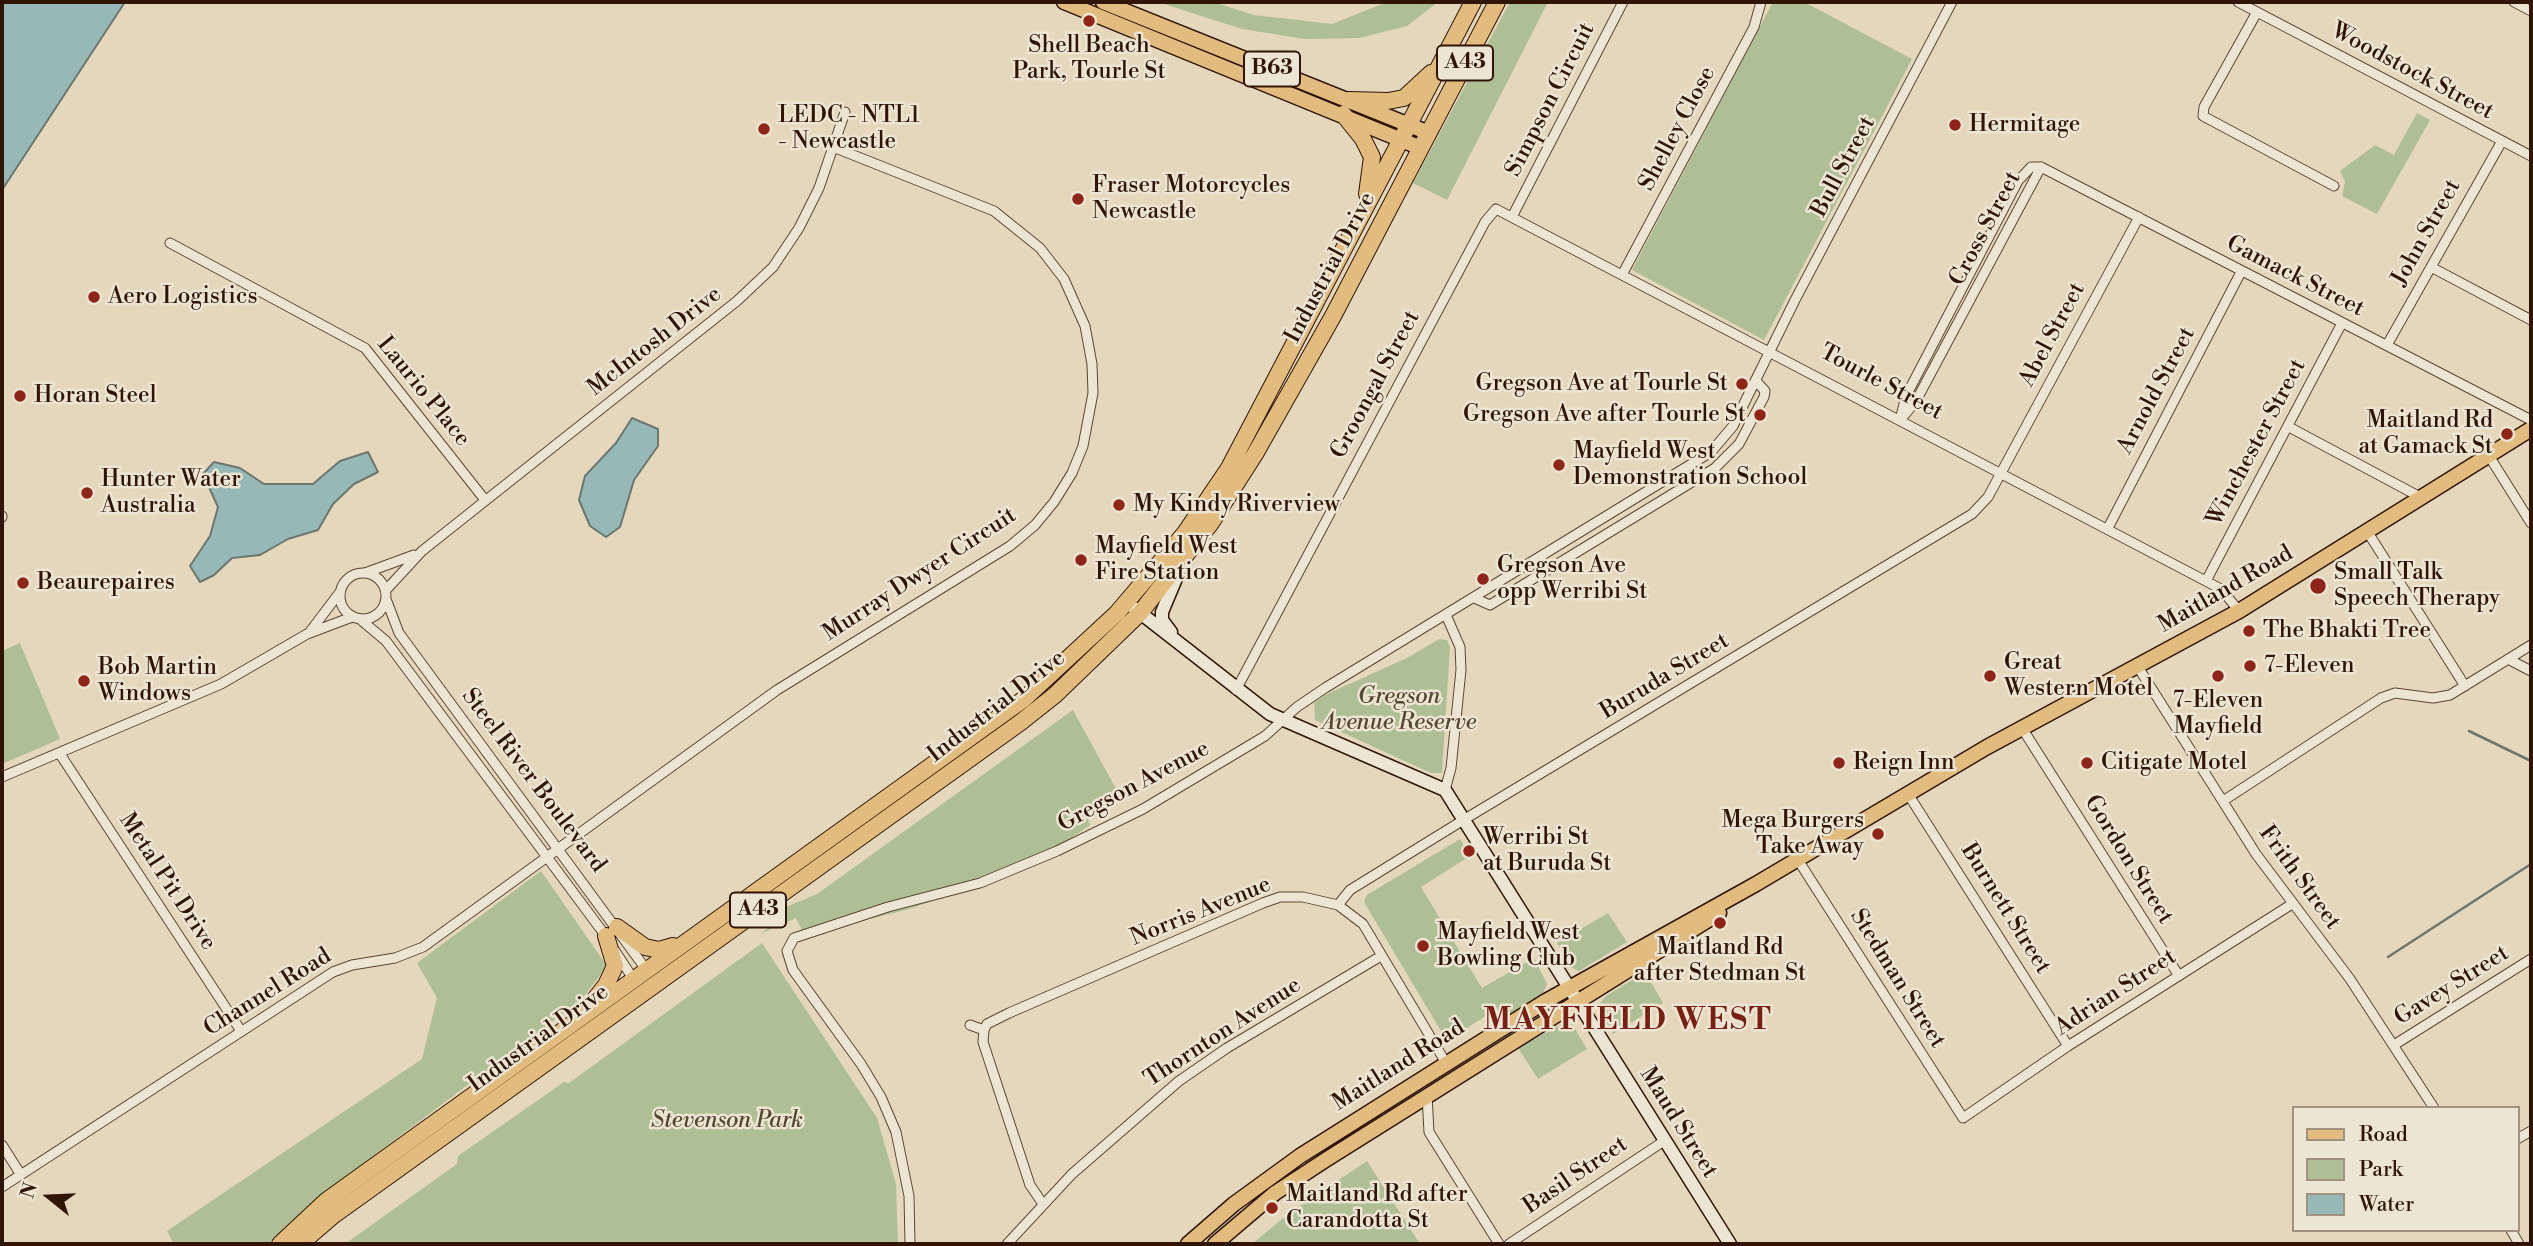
<!DOCTYPE html>
<style>
body{margin:0}
#map{position:relative;width:2533px;height:1246px;overflow:hidden;background:#e4d7bb;font-family:"Libre Bodoni",serif}
canvas{display:block}
.frame{position:absolute;inset:0;border:4px solid #301504;pointer-events:none}
.legend{position:absolute;left:2292px;top:1106px;width:228px;height:126px;box-sizing:border-box;background:#ede5d3;border:2px solid #a19280;margin:0;padding:9px 12px;list-style:none;font-size:21px;color:#301504}
.legend li{display:flex;align-items:center;gap:14px;height:35px}
.legend b{width:35px;border:2px solid #a19280}
.north{position:absolute;left:14px;top:1162px;width:70px;height:70px;-webkit-text-stroke:5px #ede5d3;paint-order:stroke;rotate:288deg;font-size:19px;font-weight:700;line-height:28px;text-align:center;color:#301504}
.north::after{content:'';display:block;margin:auto;width:24px;height:32px;background:#301504;clip-path:polygon(50% 0,100% 100%,50% 72%,0 100%)}
</style>
<div id="map">
<canvas width="2533" height="1246"></canvas>
<div class="frame"></div>
<ul class="legend">
<li><b style="height:9px;background:#e2bc7e"></b>Road</li>
<li><b style="height:19px;background:#aebf95"></b>Park</li>
<li><b style="height:19px;background:#96b8b6"></b>Water</li>
</ul>
<div class="north">N</div>
</div>
<script>
const c = document.querySelector('canvas').getContext('2d');
c.lineJoin = 'round';
function paint(path, color) { c.fillStyle = color; c.fill(path, 'evenodd'); }
const toPath = rows => new Path2D(rows.map(r => 'M' + r).join(''));
function stroke(path, color, width, dash) { c.strokeStyle = color; c.lineWidth = width; c.lineCap = dash ? 'butt' : 'round'; c.setLineDash(dash || []); c.stroke(path); }
function drawText(font, color, halo, rows, align = 'center') {
  c.font = font + ' "Libre Bodoni",serif'; c.lineWidth = 5; c.setLineDash([]); c.textBaseline = 'middle'; c.strokeStyle = halo; c.fillStyle = color; for (const [text, x, y, turn = 0] of rows) {
    c.save(); c.translate(x, y); c.rotate((+turn || 0) * Math.PI / 180); c.textAlign = isNaN(turn) ? turn : align; if (halo) c.strokeText(text, 0, 0); c.fillText(text, 0, 0); c.restore();
  }
}
paint(toPath([
 [1158,2,1213,2,1254,15,1332,24,1387,2,1438,2,1407,26,1359,38,1305,39,1242,29],
 [1510,2,1548,2,1447,200,1413,183],
 [1773,2,1804,2,1912,59,1764,340,1632,270],
 [2417,113,2430,120,2377,214,2342,196,2345,182,2340,171,2375,145,2394,155],
 [1439,639,1447,640,1450,647,1442,773,1431,773,1315,720,1314,703,1325,695,1409,657],
 [20,643,60,739,2,764,2,651],
 [1073,710,1121,798,1086,815,1090,825,1053,851,1019,872,906,910,833,928,803,932,796,918,760,934,782,918,781,909,817,894],
 [1460,839,1470,856,1421,887,1482,988,1534,958,1547,984,1540,999,1504,1024,1495,1010,1450,1039,1444,1036,1364,902,1367,895],
 [541,871,607,966,582,999,312,1202,269,1244,174,1244,167,1231,422,1059,437,998,417,963],
 [1608,913,1627,942,1579,971,1572,968,1557,943],
 [762,943,877,1118,896,1184,898,1244,345,1244,457,1164,458,1156,564,1082,569,1083],
 [1645,972,1663,1003,1613,1034,1597,1007,1606,996],
 [1565,1022,1572,1024,1587,1049,1538,1079,1518,1048],
 [1367,1161,1420,1244,1252,1244,1288,1214]
]), '#aebf95');
const water = toPath([
 [2,2,125,2,2,190,2,2],
 [632,418,658,429,658,446,634,480,620,527,606,537,590,526,579,500,585,476,616,443,632,418],
 [368,452,378,472,354,484,333,504,318,530,288,539,260,555,232,558,214,575,200,582,190,566,210,536,218,507,203,474,214,462,240,468,264,484,313,484,340,461,368,452]
]);
paint(water, '#96b8b6');
stroke(water, '#6d776f', 2);
stroke(toPath([
 [2469,731,2531,761],
 [2388,957,2531,864]
]), '#6d776f', 2.5);
const street = toPath([
 [2238,2,2531,156],
 [2514,2,2531,11],
 [2257,12,2204,107,2203,116,2334,186],
 [2041,167,2531,420],
 [1513,215,1623,2],
 [170,243,365,348,485,500],
 [2431,267,2531,320],
 [1623,273,1754,27,1761,2],
 [2387,345,2502,141],
 [1901,419,1916,401,2041,167],
 [1900,420,1906,396,2018,181,2031,167,2041,167],
 [2289,427,2422,498],
 [2489,456,2531,523],
 [2,516,2,517],
 [2108,528,2241,272],
 [2367,531,2465,686],
 '340 596a23 23 0 1 1 46 0a23 23 0 1 1-46 0Z',
 [365,573,414,555],
 [2206,581,2342,323],
 [386,590,422,551,737,301,773,267,799,228,819,188,845,112],
 [1474,598,1490,605,1715,468,1739,444,1764,397,1765,391,1756,381],
 [386,599,399,633,648,972],
 [361,620,386,641,608,939],
 [309,633,340,592],
 [2508,659,2531,671],
 [2138,667,2256,854,2350,979,2434,1108],
 [1236,690,1485,222,1496,209,2221,589,2239,611],
 [2022,728,2179,976],
 [60,754,241,1031],
 [2,777,221,684,307,634,352,617],
 [1445,790,1451,768,1461,670,1460,647,1446,615],
 [1908,794,2068,1046],
 [2223,801,2381,698,2395,693,2433,698,2450,695,2531,645],
 [1798,860,1963,1118,2068,1046,2292,904],
 [1338,905,1350,890,1465,819,1972,514,1988,497,2139,217],
 [615,951,634,980],
 [970,1025,984,1030],
 [984,1030,987,1024,1009,1013,1263,903,1280,897,1303,897,1338,905,1363,924,1446,1063],
 [984,1030,983,1042,1030,1185,1043,1204],
 [2394,1045,2531,959],
 [1427,1095,1429,1132,1499,1244],
 [2517,1139,2531,1131],
 [2,1145,21,1175],
 [2,1187,333,972,352,965,395,958,423,947,777,690,1010,546,1035,525,1054,502,1072,473,1083,446,1093,393,1092,364,1085,326,1064,279,1040,248,994,211,833,147],
 [2511,1230,2519,1244],
 [910,1244,909,1196,896,1132,881,1097,861,1064,793,970,787,951,794,938,888,907,980,883,1057,851,1143,809,1265,736,1297,707,1325,688,1711,452,1733,426,1795,300,1952,2],
 [1007,1244,1072,1174,1179,1081,1227,1048,1381,956],
 [1509,1244,1664,1141]
]);
const secondary = toPath([
 [1134,608,1270,714,1445,790,1730,1244],
 [1171,632,1162,620,1162,612,1180,569]
]);
const primary = toPath([
 [1064,2,1421,148],
 [1103,2,1429,133],
 [1188,1244,1234,1204,1300,1156,1546,1001,1756,884,1987,747,2239,611,2531,429],
 [1215,1244,1275,1193,1327,1159,1719,913]
]);
const highway = toPath([
 [1349,100,1388,101,1404,98,1431,73],
 [1343,114,1363,139,1372,157,1367,194],
 [617,927,645,947,659,950,673,946],
 [595,999,606,985,615,966,606,936],
 [280,1244,326,1201,1024,699,1117,613,1185,533,1229,468,1473,2],
 [300,1244,334,1215,1021,722,1055,695,1140,613,1211,523,1255,454,1333,316,1497,2]
]);
stroke(street, '#5d4632', 11);
stroke(secondary, '#301504', 15);
stroke(primary, '#301504', 17);
stroke(highway, '#301504', 18);
stroke(street, '#ede5d3', 9);
stroke(secondary, '#ede5d3', 12);
stroke(primary, '#e2bc7e', 14);
stroke(highway, '#e2bc7e', 16);
for (const [x, y, r, color] of [
 [1089,21,7,"#8f2418"],
 [1955,125,7,"#8f2418"],
 [764,129,7,"#8f2418"],
 [1078,199,7,"#8f2418"],
 [94,297,7,"#8f2418"],
 [1742,384,7,"#8f2418"],
 [20,396,7,"#8f2418"],
 [1760,415,7,"#8f2418"],
 [2507,434,7,"#8f2418"],
 [1559,465,7,"#8f2418"],
 [87,493,7,"#8f2418"],
 [1119,505,7,"#8f2418"],
 [1081,560,7,"#8f2418"],
 [1483,579,7,"#8f2418"],
 [23,583,7,"#8f2418"],
 [2318,586,9,"#8f2418"],
 [2249,631,7,"#8f2418"],
 [2250,666,7,"#8f2418"],
 [1990,676,7,"#8f2418"],
 [2218,676,7,"#8f2418"],
 [84,681,7,"#8f2418"],
 [1839,763,7,"#8f2418"],
 [2087,763,7,"#8f2418"],
 [1878,834,7,"#8f2418"],
 [1469,851,7,"#8f2418"],
 [1720,923,7,"#8f2418"],
 [1423,946,7,"#8f2418"],
 [1272,1208,7,"#8f2418"]
]) { const dot = new Path2D(); dot.arc(x, y, r, 0, 2 * Math.PI); c.fillStyle = color; c.fill(dot); stroke(dot, '#ede5d3', 2.5); }
for (const [x, y, w] of [
 [1465,63,56],
 [1272,69,56],
 [758,910,56]
]) { const box = new Path2D(); box.roundRect(x - w / 2, y - 17.5, w, 35, 5); c.fillStyle = '#ede5d3'; c.fill(box); stroke(box, '#301504', 2); }
drawText('bold 21px', '#301504', null, [
 ["A43",1465,63],
 ["B63",1272,69],
 ["A43",758,910]
]);
drawText('23px', '#301504', '#ede5d3', [
 ["Shell Beach",1089,46,"center"],
 ["Park, Tourle St",1089,72,"center"],
 ["LEDC - NTL1",778,116],
 ["- Newcastle",778,142],
 ["Hermitage",1969,125],
 ["Fraser Motorcycles",1092,186],
 ["Newcastle",1092,212],
 ["Aero Logistics",108,297],
 ["Gregson Ave at Tourle St",1728,384,"right"],
 ["Horan Steel",34,396],
 ["Gregson Ave after Tourle St",1746,415,"right"],
 ["Maitland Rd",2493,421,"right"],
 ["at Gamack St",2493,447,"right"],
 ["Mayfield West",1573,452],
 ["Demonstration School",1573,478],
 ["Hunter Water",101,480],
 ["Australia",101,506],
 ["My Kindy Riverview",1133,505],
 ["Mayfield West",1095,547],
 ["Fire Station",1095,573],
 ["Gregson Ave",1497,566],
 ["opp Werribi St",1497,592],
 ["Small Talk",2334,573],
 ["Speech Therapy",2334,599],
 ["Beaurepaires",37,583],
 ["The Bhakti Tree",2263,631],
 ["Great",2004,663],
 ["Western Motel",2004,689],
 ["7-Eleven",2264,666],
 ["Bob Martin",98,668],
 ["Windows",98,694],
 ["7-Eleven",2218,701,"center"],
 ["Mayfield",2218,727,"center"],
 ["Reign Inn",1853,763],
 ["Citigate Motel",2101,763],
 ["Mega Burgers",1864,821,"right"],
 ["Take Away",1864,847,"right"],
 ["Werribi St",1483,838],
 ["at Buruda St",1483,864],
 ["Mayfield West",1437,933],
 ["Bowling Club",1437,959],
 ["Maitland Rd",1720,948,"center"],
 ["after Stedman St",1720,974,"center"],
 ["Maitland Rd after",1286,1195],
 ["Carandotta St",1286,1221]
], 'left');
drawText('23px', '#301504', '#ede5d3', [
 ["Woodstock Street",2412,72,28],
 ["Simpson Circuit",1551,100,-63],
 ["Shelley Close",1678,129,-62],
 ["Bull Street",1844,167,-62],
 ["Cross Street",1986,229,-62],
 ["John Street",2427,233,-61],
 ["Industrial Drive",1331,268,-62],
 ["Gamack Street",2295,277,27],
 ["Abel Street",2053,335,-62],
 ["McIntosh Drive",655,342,-38],
 ["Tourle Street",1881,383,28],
 ["Groongal Street",1376,385,-62],
 ["Arnold Street",2157,391,-62],
 ["Laurio Place",423,392,51],
 ["Winchester Street",2257,443,-62],
 ["Murray Dwyer Circuit",920,575,-33],
 ["Maitland Road",2226,590,-30],
 ["Buruda Street",1665,677,-31],
 ["Industrial Drive",997,707,-38],
 ["Steel River Boulevard",533,781,53],
 ["Gregson Avenue",1134,787,-28],
 ["Gordon Street",2128,860,58],
 ["Frith Street",2299,878,54],
 ["Metal Pit Drive",167,882,57],
 ["Burnett Street",2005,909,58],
 ["Norris Avenue",1201,912,-22],
 ["Stedman Street",1897,979,58],
 ["Gavey Street",2452,986,-32],
 ["Channel Road",268,993,-32],
 ["Adrian Street",2116,993,-33],
 ["Thornton Avenue",1223,1033,-33],
 ["Industrial Drive",539,1039,-36],
 ["Maitland Road",1399,1066,-32],
 ["Maud Street",1678,1123,58],
 ["Basil Street",1576,1176,-34]
]);
drawText('italic 23px', '#564830', '#ede5d3', [
 ["Gregson",1399,697],
 ["Avenue Reserve",1399,723],
 ["Stevenson Park",727,1121]
]);
c.letterSpacing = '2px';
drawText('bold 30px', '#7a1f14', '#ede5d3', [
 ["MAYFIELD WEST",1628,1022]
]);
c.letterSpacing = '0px';
</script>
